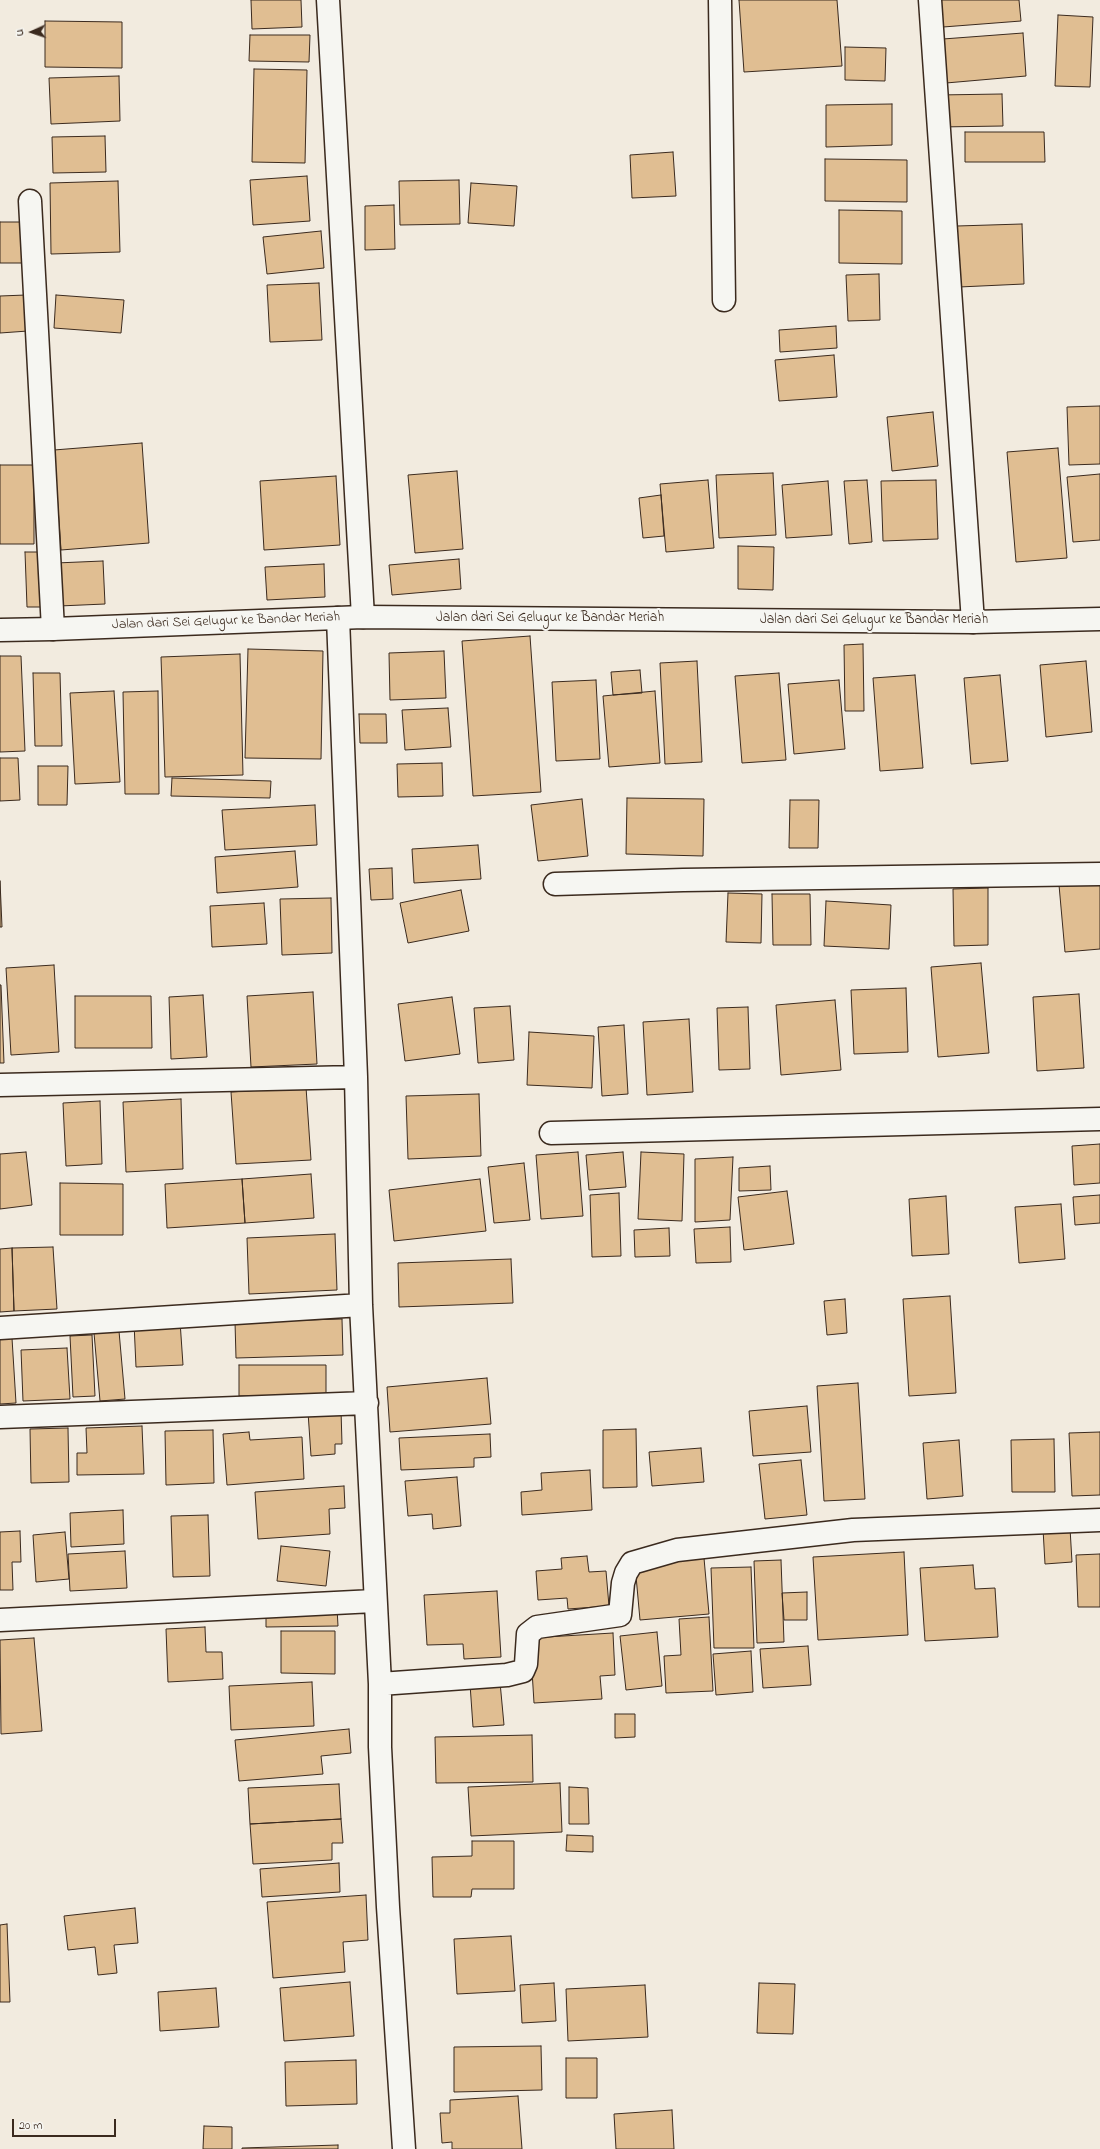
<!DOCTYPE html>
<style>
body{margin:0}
#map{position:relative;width:1100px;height:2149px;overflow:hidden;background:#f2ebdf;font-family:"Indie Flower",sans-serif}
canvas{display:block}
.north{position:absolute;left:12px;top:12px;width:40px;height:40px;-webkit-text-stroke:3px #f6f6f2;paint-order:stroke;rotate:267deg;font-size:11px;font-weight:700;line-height:16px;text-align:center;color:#3b2a1e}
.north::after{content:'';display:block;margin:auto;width:14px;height:18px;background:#3b2a1e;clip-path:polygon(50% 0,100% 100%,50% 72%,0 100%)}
.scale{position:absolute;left:12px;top:2119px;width:104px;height:18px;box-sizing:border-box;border:2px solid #3b2a1e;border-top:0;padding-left:5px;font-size:12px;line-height:14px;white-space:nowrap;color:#3b2a1e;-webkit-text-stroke:3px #f6f6f2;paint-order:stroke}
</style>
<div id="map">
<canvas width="1100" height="2149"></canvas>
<div class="north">U</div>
<div class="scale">20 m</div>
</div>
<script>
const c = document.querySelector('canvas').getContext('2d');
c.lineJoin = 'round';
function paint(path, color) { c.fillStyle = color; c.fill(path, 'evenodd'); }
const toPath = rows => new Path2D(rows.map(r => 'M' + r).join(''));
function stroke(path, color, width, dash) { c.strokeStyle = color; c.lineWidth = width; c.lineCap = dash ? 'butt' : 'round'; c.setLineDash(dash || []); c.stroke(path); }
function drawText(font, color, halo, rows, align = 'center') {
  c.font = font + ' "Indie Flower",sans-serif'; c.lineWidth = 4; c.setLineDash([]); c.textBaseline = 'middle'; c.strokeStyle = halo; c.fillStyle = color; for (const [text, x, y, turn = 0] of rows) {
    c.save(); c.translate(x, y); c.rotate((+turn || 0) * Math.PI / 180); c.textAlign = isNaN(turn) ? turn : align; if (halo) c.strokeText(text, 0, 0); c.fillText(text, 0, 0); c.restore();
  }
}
const building = toPath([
 [251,0,301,0,302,27,252,29,251,0],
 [739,0,837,0,842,66,744,72,739,0],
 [941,0,1019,0,1021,21,943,27,941,0],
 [1058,15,1093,17,1090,87,1055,86,1058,15],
 [45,21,122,22,122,68,45,67,45,21],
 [1023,33,1026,76,946,83,943,39,1023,33],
 [250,35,310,35,309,62,249,61,250,35],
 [845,47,886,48,885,81,845,80,845,47],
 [254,69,307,70,305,163,252,162,254,69],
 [119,76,120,121,51,124,49,78,119,76],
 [1002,94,1003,126,939,127,938,95,1002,94],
 [892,104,892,145,826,147,826,105,892,104],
 [965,132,1044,132,1045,162,965,162,965,132],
 [105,136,106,172,53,173,52,137,105,136],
 [673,152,676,196,632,198,630,155,673,152],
 [825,159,907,160,907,202,825,201,825,159],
 [307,176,310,221,253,225,250,180,307,176],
 [459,180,460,224,400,225,399,181,459,180],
 [118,181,120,252,51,254,50,183,118,181],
 [471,183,517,186,514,226,468,223,471,183],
 [394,205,395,249,365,250,365,206,394,205],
 [839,210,902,211,902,264,839,263,839,210],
 [0,222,27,222,27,263,0,263,0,222],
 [1022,224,1024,284,959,287,957,226,1022,224],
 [321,231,324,268,267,274,263,237,321,231],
 [879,274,880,320,848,321,846,275,879,274],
 [319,283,322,340,270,342,267,285,319,283],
 [26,295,28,331,0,333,0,296,26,295],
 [56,295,124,300,121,333,54,328,56,295],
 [836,326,837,348,780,352,779,330,836,326],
 [834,355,837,397,779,401,775,360,834,355],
 [1100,406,1100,464,1069,465,1067,407,1100,406],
 [933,412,938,466,892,471,887,417,933,412],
 [142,443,149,543,61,550,54,450,142,443],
 [1058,448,1067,558,1016,562,1007,452,1058,448],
 [0,465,34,465,34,544,0,544,0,465],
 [457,471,463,549,415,553,408,475,457,471],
 [773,473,776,535,719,538,716,475,773,473],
 [1100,474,1100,540,1073,542,1067,477,1100,474],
 [336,476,340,545,264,550,260,481,336,476],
 [708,480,714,548,666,552,660,484,708,480],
 [867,480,872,542,849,544,844,481,867,480],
 [936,480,938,539,883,541,881,481,936,480],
 [828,481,832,535,786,538,782,485,828,481],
 [661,495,664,536,643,538,639,498,661,495],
 [738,546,774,547,773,590,738,589,738,546],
 [25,552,44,552,45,607,27,607,25,552],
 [459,559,461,589,392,595,389,565,459,559],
 [103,561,105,604,59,606,56,563,103,561],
 [324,564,325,597,267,600,265,567,324,564],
 [530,636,541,792,473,796,462,641,530,636],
 [863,644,864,711,845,711,844,645,863,644],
 [248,649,323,651,321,759,245,758,248,649],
 [444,651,446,698,390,700,389,653,444,651],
 [240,654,243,775,165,777,161,657,240,654],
 [0,656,21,656,25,751,0,752,0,656],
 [697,661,702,762,665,764,660,663,697,661],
 [1086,661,1092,732,1046,737,1040,665,1086,661],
 [640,670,642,693,613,695,611,672,640,670],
 [33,673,60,673,62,746,35,746,33,673],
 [779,673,786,760,742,763,735,676,779,673],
 [915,675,923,768,880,771,873,678,915,675],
 [1000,675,1008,761,971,764,964,678,1000,675],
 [596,680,600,759,556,761,552,682,596,680],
 [839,680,845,749,794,754,788,684,839,680],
 [114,691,120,782,75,784,70,693,114,691],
 [158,691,159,794,125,794,123,692,158,691],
 [655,691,660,763,609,767,603,696,655,691],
 [448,708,451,747,405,750,402,710,448,708],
 [359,714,386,714,387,743,360,743,359,714],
 [0,758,18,758,20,800,0,801,0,758],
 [442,763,443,796,398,797,397,764,442,763],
 [38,766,68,766,67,805,38,805,38,766],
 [172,778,271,781,270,798,171,796,172,778],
 [627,798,704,799,703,856,626,854,627,798],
 [582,799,588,856,538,861,531,805,582,799],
 [790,800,819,800,818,848,789,848,790,800],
 [315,805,317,845,225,850,222,810,315,805],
 [478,845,481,879,414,883,412,849,478,845],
 [295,851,298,887,217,893,215,857,295,851],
 [392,868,393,899,371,900,369,869,392,868],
 [0,881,2,927,0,927,0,881],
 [1100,882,1100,949,1065,952,1059,885,1100,882],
 [988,888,988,945,954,946,953,889,988,888],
 [461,890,469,931,408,943,400,903,461,890],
 [728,893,762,894,761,943,726,942,728,893],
 [772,894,810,894,811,945,773,945,772,894],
 [331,898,332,953,282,955,280,899,331,898],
 [826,901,891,905,889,949,824,946,826,901],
 [264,903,267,944,212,947,210,906,264,903],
 [981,963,989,1053,938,1057,931,967,981,963],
 [54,965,59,1052,11,1055,6,968,54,965],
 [0,985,1,985,4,1063,0,1063,0,985],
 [906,988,908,1052,854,1054,851,990,906,988],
 [313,992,317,1064,251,1067,247,996,313,992],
 [1079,994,1084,1068,1037,1071,1033,997,1079,994],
 [203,995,207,1057,171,1059,169,997,203,995],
 [75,996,151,996,152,1048,75,1048,75,996],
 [452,997,460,1054,405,1061,398,1004,452,997],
 [835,1000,841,1070,781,1075,776,1005,835,1000],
 [510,1006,514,1060,478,1063,474,1008,510,1006],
 [748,1007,750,1069,719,1070,717,1008,748,1007],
 [689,1019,693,1092,647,1095,643,1022,689,1019],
 [624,1025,628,1094,602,1096,598,1027,624,1025],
 [529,1032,594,1036,592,1088,527,1085,529,1032],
 [306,1087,311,1160,236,1164,231,1092,306,1087],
 [479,1094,481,1156,408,1159,406,1096,479,1094],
 [181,1099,183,1169,126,1172,123,1102,181,1099],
 [100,1101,102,1164,66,1166,63,1103,100,1101],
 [1100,1144,1100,1183,1074,1185,1072,1146,1100,1144],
 [26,1152,32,1205,0,1209,0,1154,26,1152],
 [578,1152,583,1216,541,1219,536,1155,578,1152],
 [623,1152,626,1187,589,1190,586,1155,623,1152],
 [641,1152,684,1154,682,1221,638,1219,641,1152],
 [733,1157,730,1220,695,1222,695,1159,733,1157],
 [524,1163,530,1220,494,1223,488,1167,524,1163],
 [770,1166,771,1190,739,1191,739,1168,770,1166],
 [311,1174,314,1218,245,1223,242,1179,311,1174],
 [242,1179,245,1223,167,1228,165,1184,242,1179],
 [480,1179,486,1231,394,1241,389,1190,480,1179],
 [60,1183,123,1184,123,1235,60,1235,60,1183],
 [787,1191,794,1244,744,1250,738,1197,787,1191],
 [619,1193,621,1256,592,1257,590,1195,619,1193],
 [1100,1195,1100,1223,1075,1225,1073,1197,1100,1195],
 [946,1196,949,1254,912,1256,909,1199,946,1196],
 [1061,1204,1065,1259,1019,1263,1015,1207,1061,1204],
 [730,1227,731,1262,696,1263,694,1229,730,1227],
 [669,1228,670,1256,635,1257,634,1230,669,1228],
 [335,1234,337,1290,249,1294,247,1238,335,1234],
 [53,1247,57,1309,14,1311,12,1248,53,1247],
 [12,1248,14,1311,0,1312,0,1249,12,1248],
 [511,1259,513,1303,399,1307,398,1263,511,1259],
 [950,1296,956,1393,909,1396,903,1299,950,1296],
 [845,1299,847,1333,827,1335,824,1301,845,1299],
 [342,1319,343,1355,236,1358,235,1322,342,1319],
 [180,1321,183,1365,136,1367,134,1323,180,1321],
 [119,1331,125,1399,100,1401,94,1333,119,1331],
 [92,1335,95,1396,73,1397,70,1336,92,1335],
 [12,1338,16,1403,0,1404,0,1339,12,1338],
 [67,1348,70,1399,23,1401,21,1350,67,1348],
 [239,1365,326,1365,326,1396,239,1396,239,1365],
 [487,1378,491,1424,390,1432,387,1387,487,1378],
 [858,1383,865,1499,824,1501,817,1386,858,1383],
 [807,1406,811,1452,753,1456,749,1411,807,1406],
 [341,1410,342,1444,335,1444,335,1454,311,1456,308,1412,341,1410],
 [142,1426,144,1474,77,1475,77,1453,87,1453,86,1428,142,1426],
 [68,1428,69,1482,31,1483,30,1429,68,1428],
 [636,1429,637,1487,603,1488,603,1430,636,1429],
 [213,1430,214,1483,166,1485,165,1431,213,1430],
 [249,1432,250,1440,302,1437,304,1479,227,1485,223,1434,249,1432],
 [1100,1432,1100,1495,1072,1496,1069,1433,1100,1432],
 [490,1434,491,1457,474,1458,474,1467,401,1470,399,1438,490,1434],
 [1054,1439,1055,1492,1012,1492,1011,1440,1054,1439],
 [959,1440,963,1496,927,1499,923,1443,959,1440],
 [701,1448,704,1482,652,1486,649,1452,701,1448],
 [801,1460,807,1515,765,1519,759,1464,801,1460],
 [590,1470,592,1510,522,1515,521,1492,542,1490,541,1473,590,1470],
 [457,1477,461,1526,433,1529,432,1514,408,1516,405,1481,457,1477],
 [344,1486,345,1508,329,1509,330,1534,258,1539,255,1492,344,1486],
 [123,1510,124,1544,71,1547,70,1513,123,1510],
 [208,1515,210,1576,173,1577,171,1516,208,1515],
 [1070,1528,1072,1562,1045,1564,1043,1529,1070,1528],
 [20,1531,21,1562,12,1562,13,1590,0,1590,0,1532,20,1531],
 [65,1532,69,1579,36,1582,33,1535,65,1532],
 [281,1546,330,1551,326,1586,277,1581,281,1546],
 [125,1551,127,1588,70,1591,68,1554,125,1551],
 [904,1552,908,1635,818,1640,813,1557,904,1552],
 [1100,1554,1100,1607,1078,1607,1076,1555,1100,1554],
 [587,1556,589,1572,606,1571,609,1606,568,1609,567,1598,538,1600,536,1571,562,1569,561,1558,587,1556],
 [704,1558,709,1614,640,1620,635,1565,704,1558],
 [781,1560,784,1642,757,1643,754,1561,781,1560],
 [973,1565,975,1589,995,1588,998,1637,925,1641,920,1568,973,1565],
 [751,1567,754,1648,714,1648,711,1568,751,1567],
 [497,1591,501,1657,464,1659,463,1644,427,1645,424,1595,497,1591],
 [807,1592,807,1620,784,1620,782,1593,807,1592],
 [337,1608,338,1626,266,1627,266,1609,337,1608],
 [709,1617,713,1691,666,1693,664,1656,681,1655,679,1619,709,1617],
 [205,1627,206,1652,222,1652,223,1679,168,1682,166,1629,205,1627],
 [281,1631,335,1631,335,1674,281,1673,281,1631],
 [657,1632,662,1686,626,1690,620,1636,657,1632],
 [613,1633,615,1675,600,1676,602,1699,534,1703,530,1638,613,1633],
 [34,1638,42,1731,1,1734,0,1640,34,1638],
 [808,1646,811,1685,763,1688,760,1649,808,1646],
 [751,1651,753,1692,716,1695,713,1654,751,1651],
 [312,1682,314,1726,231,1730,229,1686,312,1682],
 [500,1682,504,1725,473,1727,470,1684,500,1682],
 [615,1714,635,1714,635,1737,615,1738,615,1714],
 [349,1729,351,1753,321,1756,323,1774,239,1781,235,1740,349,1729],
 [532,1735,533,1782,436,1783,435,1737,532,1735],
 [560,1783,562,1832,471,1836,468,1787,560,1783],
 [339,1784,341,1819,250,1824,248,1788,339,1784],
 [569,1787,588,1788,589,1824,569,1824,569,1787],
 [341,1819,343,1843,332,1843,332,1860,253,1864,250,1824,341,1819],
 [567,1835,593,1836,593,1852,566,1851,567,1835],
 [472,1841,514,1841,514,1889,472,1889,471,1897,433,1897,432,1857,472,1856,472,1841],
 [339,1863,340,1892,262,1897,260,1869,339,1863],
 [366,1895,368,1940,343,1942,345,1972,273,1978,267,1902,366,1895],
 [135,1908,138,1943,114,1945,117,1973,98,1975,95,1947,68,1950,64,1916,135,1908],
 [7,1924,10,2002,0,2002,0,1925,7,1924],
 [511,1936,515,1991,457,1994,454,1939,511,1936],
 [350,1982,354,2036,284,2041,280,1988,350,1982],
 [554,1983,556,2021,522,2023,520,1985,554,1983],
 [759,1983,795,1984,793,2034,757,2033,759,1983],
 [645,1985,648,2037,568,2041,566,1989,645,1985],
 [216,1988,219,2027,160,2031,158,1992,216,1988],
 [541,2046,542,2090,454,2092,454,2047,541,2046],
 [566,2058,597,2058,597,2098,566,2098,566,2058],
 [356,2060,357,2104,286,2106,285,2062,356,2060],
 [518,2096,522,2149,452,2149,452,2142,442,2143,440,2113,450,2113,450,2100,518,2096],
 [672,2110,674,2149,616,2149,614,2114,672,2110],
 [204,2126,232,2127,232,2149,203,2149,204,2126],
 [338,2145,338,2149,242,2149,242,2148,338,2145]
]);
paint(building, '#e0be92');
stroke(building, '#3b2a1e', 1);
const minor = toPath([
 [328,0,363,617],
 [720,0,724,300],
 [930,0,973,622],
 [30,201,53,629],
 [338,618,356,1077,361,1305,380,1684,380,1747,388,1907,404,2149],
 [555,884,683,880,1100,874],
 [0,1085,356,1077],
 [551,1133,1100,1119],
 [0,1328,361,1305],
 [0,1417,367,1403],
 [0,1620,374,1601],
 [380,1684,507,1675,523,1671,526,1664,528,1634,537,1627,620,1615,623,1583,626,1573,632,1563,677,1550,853,1530,1100,1520]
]);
const secondary = toPath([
 [0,630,53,629,363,617,973,622,1100,619]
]);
stroke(minor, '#3b2a1e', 25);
stroke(secondary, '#3b2a1e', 25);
stroke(minor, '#f6f6f2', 22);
stroke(secondary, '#f6f6f2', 22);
drawText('14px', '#3b2a1e', '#f6f6f2', [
 ["Jalan dari Sei Gelugur ke Bandar Meriah",550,619],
 ["Jalan dari Sei Gelugur ke Bandar Meriah",874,621],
 ["Jalan dari Sei Gelugur ke Bandar Meriah",226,622,-2]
]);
</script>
